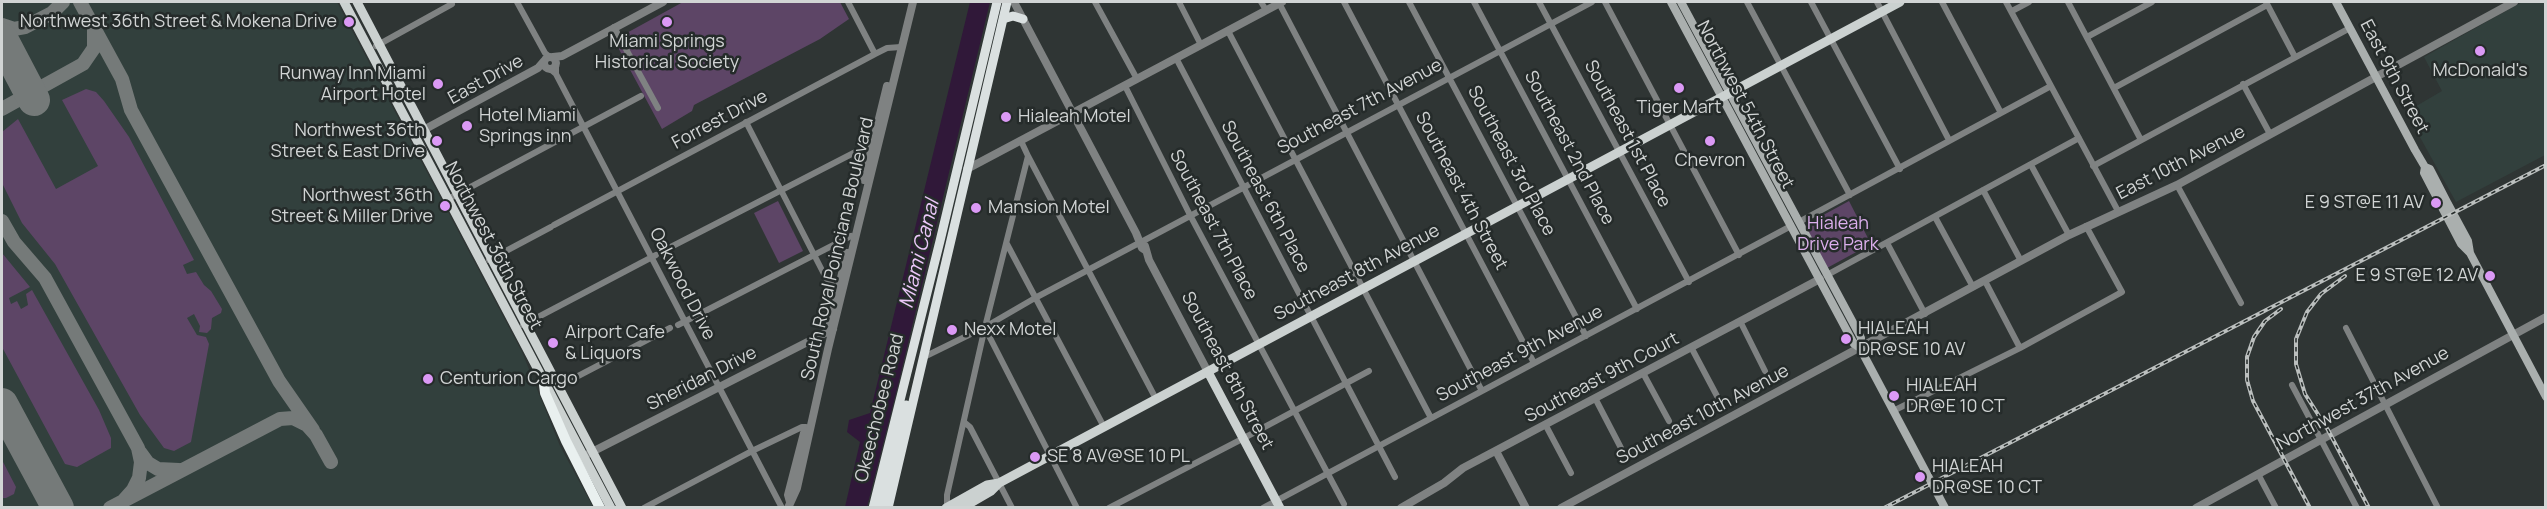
<!DOCTYPE html>
<style>
body{margin:0}
#map{position:relative;width:2547px;height:509px;overflow:hidden;background:#2f3534;font-family:Manrope,sans-serif}
canvas{display:block}
.frame{position:absolute;inset:0;border:3px solid #d1d4d4;pointer-events:none}
</style>
<div id="map">
<canvas width="2547" height="509"></canvas>
<div class="frame"></div>
</div>
<script>
const c = document.querySelector('canvas').getContext('2d');
c.lineJoin = 'round';
function paint(path, color) { c.fillStyle = color; c.fill(path, 'evenodd'); }
const toPath = rows => new Path2D(rows.map(r => 'M' + r).join(''));
function stroke(path, color, width, dash) { c.strokeStyle = color; c.lineWidth = width; c.lineCap = dash ? 'butt' : 'round'; c.setLineDash(dash || []); c.stroke(path); }
function drawText(font, color, halo, rows, align = 'center') {
  c.font = font + ' Manrope,sans-serif'; c.lineWidth = 5; c.setLineDash([]); c.textBaseline = 'middle'; c.strokeStyle = halo; c.fillStyle = color; for (const [text, x, y, turn = 0] of rows) {
    c.save(); c.translate(x, y); c.rotate((+turn || 0) * Math.PI / 180); c.textAlign = isNaN(turn) ? turn : align; if (halo) c.strokeText(text, 0, 0); c.fillText(text, 0, 0); c.restore();
  }
}
paint(toPath([
 [2,2,337,2,522,352,560,446,593,507,2,507],
 [2522,2,2545,2,2545,155,2456,202,2406,112,2442,91,2424,57]
]), '#32403d');
paint(toPath([
 [683,2,840,2,849,19,820,39,694,105,692,111,662,129,614,40],
 [86,89,96,92,104,101,129,137,194,260,183,265,187,274,196,272,204,285,211,291,222,309,221,313,212,318,211,329,207,333,199,332,200,326,194,314,187,318,197,335,206,337,209,344,191,442,174,451,164,448,140,415,55,264,22,223,2,183,2,132,18,119,56,189,98,166,62,100],
 [778,201,803,251,779,263,754,213],
 [1849,201,1871,244,1827,268,1805,225],
 [2,253,30,287,9,298,11,304,17,301,21,309,28,305,26,294,32,290,99,410,111,438,111,448,77,467,65,464,2,347],
 [2,460,16,487,14,494,6,498,2,498]
]), '#5d4566');
paint(toPath([
 [970,2,990,2,897,389,867,507,845,507,860,442,847,432,849,420,870,413]
]), '#301839');
stroke(toPath([
 [80,2,122,79,131,110,279,381,313,430],
 [2,25,14,29,25,27,52,13,63,2],
 [2,109,83,64,94,48,94,29],
 [2,221,14,242,45,278,138,448,141,462,139,478,133,490,124,500],
 [140,452,148,463,158,469,179,470],
 [110,508,280,419,293,418,307,425,316,435,331,462]
]), '#757a79', 14);
stroke(toPath([
 [2,39,34,100],
 [2,404,58,508]
]), '#757a79', 32);
stroke(toPath([
 [517,2,545,53,550,57],
 [848,2,875,54],
 [1095,2,1137,79],
 [1179,2,1201,45],
 [1261,2,1266,10],
 [1344,2,1534,363],
 [1409,2,1586,336],
 [1474,2,1637,309],
 [1539,2,1689,282],
 [1605,2,1739,255],
 [1747,2,1850,195],
 [1811,2,1900,169],
 [1877,2,1949,140],
 [1942,2,2001,113],
 [2006,2,2118,211],
 [2068,2,2141,140],
 [2266,2,2295,57],
 [1279,3,1482,391],
 [2012,11,2029,2],
 [614,27,658,108],
 [1228,31,1431,418],
 [2087,37,2152,2],
 [376,46,452,4],
 [1176,58,1395,477],
 [556,65,556,74],
 [550,69,556,74,782,508],
 [2243,84,2270,134],
 [1125,86,1190,215,1344,504],
 [2114,88,2267,5],
 [746,122,826,278,838,291],
 [1028,156,1156,399],
 [2031,165,2069,235],
 [2093,166,2350,28],
 [2177,185,2241,303],
 [1983,190,2021,261],
 [450,198,641,96],
 [1935,217,1973,287],
 [1799,222,2051,86],
 [554,225,875,54,887,48,901,47],
 [1143,241,1592,2],
 [1887,243,1925,314],
 [1007,244,1104,427],
 [661,252,873,143],
 [489,260,551,227],
 [1827,275,2079,138],
 [1985,281,2020,348],
 [1740,321,1765,371],
 [523,325,656,255],
 [678,325,851,236],
 [2346,328,2438,508],
 [986,330,1077,508],
 [1691,347,1717,396],
 [924,357,985,327,1035,298,1139,243],
 [1643,373,1669,421],
 [2292,385,2357,508],
 [559,386,670,328],
 [1595,398,1621,448],
 [1893,411,2020,348,2122,292,2086,226],
 [964,422,970,427,1012,508],
 [1545,424,1571,473],
 [2258,474,2276,508],
 [947,507,947,495,985,327,1028,156,1021,141],
 [644,508,752,451,802,427,806,427],
 [1109,508,1244,438,1369,371],
 [1263,508,1791,226]
]), '#7f8282', 6);
stroke(toPath([
 [1014,2,1136,233,1142,248,1145,250],
 [553,57,562,56,663,2],
 '544 63a6 6 0 1 1 12 0a6 6 0 1 1-12 0Z',
 [416,134,538,68,544,61],
 [967,169,1282,2],
 [864,180,887,86],
 [1145,246,1149,260,1208,372],
 [830,323,847,253],
 [1496,451,1526,508],
 [588,454,833,329],
 [790,502,788,495,804,433],
 [788,508,797,488,828,349,913,2],
 [1401,508,1444,483,1463,468,1820,279],
 [1561,508,2069,235,2177,185,2514,2],
 [2196,508,2546,317]
]), '#7f8282', 8);
stroke(toPath([
 [1671,2,1854,344,1860,348,1945,508],
 [1681,2,1858,332,1861,338,1860,348],
 [2336,2,2415,150,2425,167,2430,169,2447,202,2468,241,2470,253,2546,397],
 [2425,167,2424,173,2461,244,2470,253]
]), '#aaafae', 8);
stroke(toPath([
 [344,2,611,508],
 [357,2,622,508],
 [1208,372,1280,508],
 [946,508,987,485,999,483],
 [962,508,991,491,999,483,1900,2]
]), '#cbd1d0', 9);
stroke(toPath([
 [1003,19,1013,16,1023,19],
 [873,508,940,241,997,2],
 [882,508,906,405],
 [888,508,1007,2]
]), '#dae0e0', 9);
stroke(toPath([
 [543,377,545,393,566,441,600,508]
]), '#e9f0ef', 10);
const rail = toPath([
 [2345,276,2321,294,2307,312,2296,339,2296,364,2305,394,2328,430,2369,508],
 [2281,309,2265,321,2254,337,2247,357,2247,380,2253,401,2310,508],
 [1884,508,2546,165]
]);
stroke(rail, '#bbbfbe', 4);
stroke(rail, '#252b2a', 1.5, [4.5]);
for (const [x, y, r, color] of [
 [349,22,6,"#db99f5"],
 [667,22,6,"#db99f5"],
 [2480,51,6,"#db99f5"],
 [438,84,6,"#db99f5"],
 [1679,88,6,"#db99f5"],
 [1006,117,6,"#db99f5"],
 [467,126,6,"#db99f5"],
 [437,141,6,"#db99f5"],
 [1710,141,6,"#db99f5"],
 [2436,203,6,"#db99f5"],
 [445,206,6,"#db99f5"],
 [976,208,6,"#db99f5"],
 [2490,276,6,"#db99f5"],
 [952,330,6,"#db99f5"],
 [1846,339,6,"#db99f5"],
 [553,343,6,"#db99f5"],
 [428,379,6,"#db99f5"],
 [1894,396,6,"#db99f5"],
 [1035,457,6,"#db99f5"],
 [1920,477,6,"#db99f5"]
]) { const dot = new Path2D(); dot.arc(x, y, r, 0, 2 * Math.PI); c.fillStyle = color; c.fill(dot); stroke(dot, '#252b2a', 2); }
drawText('18px', '#d1d4d4', '#252b2a', [
 ["Northwest 36th Street & Mokena Drive",337,22,"right"],
 ["Miami Springs",667,42,"center"],
 ["Historical Society",667,63,"center"],
 ["McDonald's",2480,71,"center"],
 ["Runway Inn Miami",426,74,"right"],
 ["Airport Hotel",426,95,"right"],
 ["Tiger Mart",1679,108,"center"],
 ["Hotel Miami",479,116],
 ["Springs inn",479,137],
 ["Hialeah Motel",1018,117],
 ["Northwest 36th",425,131,"right"],
 ["Street & East Drive",425,152,"right"],
 ["Chevron",1710,161,"center"],
 ["Northwest 36th",433,196,"right"],
 ["Street & Miller Drive",433,217,"right"],
 ["E 9 ST@E 11 AV",2424,203,"right"],
 ["Mansion Motel",988,208],
 ["E 9 ST@E 12 AV",2478,276,"right"],
 ["HIALEAH",1858,329],
 ["DR@SE 10 AV",1858,350],
 ["Nexx Motel",964,330],
 ["Airport Cafe",565,333],
 ["& Liquors",565,354],
 ["Centurion Cargo",440,379],
 ["HIALEAH",1906,386],
 ["DR@E 10 CT",1906,407],
 ["SE 8 AV@SE 10 PL",1047,457],
 ["HIALEAH",1932,467],
 ["DR@SE 10 CT",1932,488]
], 'left');
drawText('18px', '#d1d4d4', '#252b2a', [
 ["East 9th Street",2394,77,62],
 ["East Drive",486,80,-29],
 ["Northwest 54th Street",1745,105,62],
 ["Southeast 7th Avenue",1360,107,-28],
 ["Forrest Drive",720,120,-28],
 ["Southeast 1st Place",1627,134,62],
 ["Southeast 2nd Place",1569,148,62],
 ["Southeast 3rd Place",1511,161,62],
 ["East 10th Avenue",2181,163,-27],
 ["Southeast 4th Street",1461,191,62],
 ["Southeast 6th Place",1265,197,62],
 ["Southeast 7th Place",1213,225,62],
 ["Northwest 36th Street",493,246,62],
 ["South Royal Poinciana Boulevard",838,249,-77],
 ["Southeast 8th Avenue",1357,273,-28],
 ["Oakwood Drive",682,284,63],
 ["Southeast 9th Avenue",1520,354,-28],
 ["Southeast 8th Street",1227,371,62],
 ["Southeast 9th Court",1602,378,-28],
 ["Sheridan Drive",702,379,-27],
 ["Northwest 37th Avenue",2363,399,-29],
 ["Okeechobee Road",880,408,-76],
 ["Southeast 10th Avenue",1703,415,-28]
]);
drawText('18px', '#dbaeec', '#252b2a', [
 ["Hialeah",1838,224],
 ["Drive Park",1838,245]
]);
drawText('italic 20px', '#ecc8fa', '#252b2a', [
 ["Miami Canal",920,254,-76]
]);
</script>
